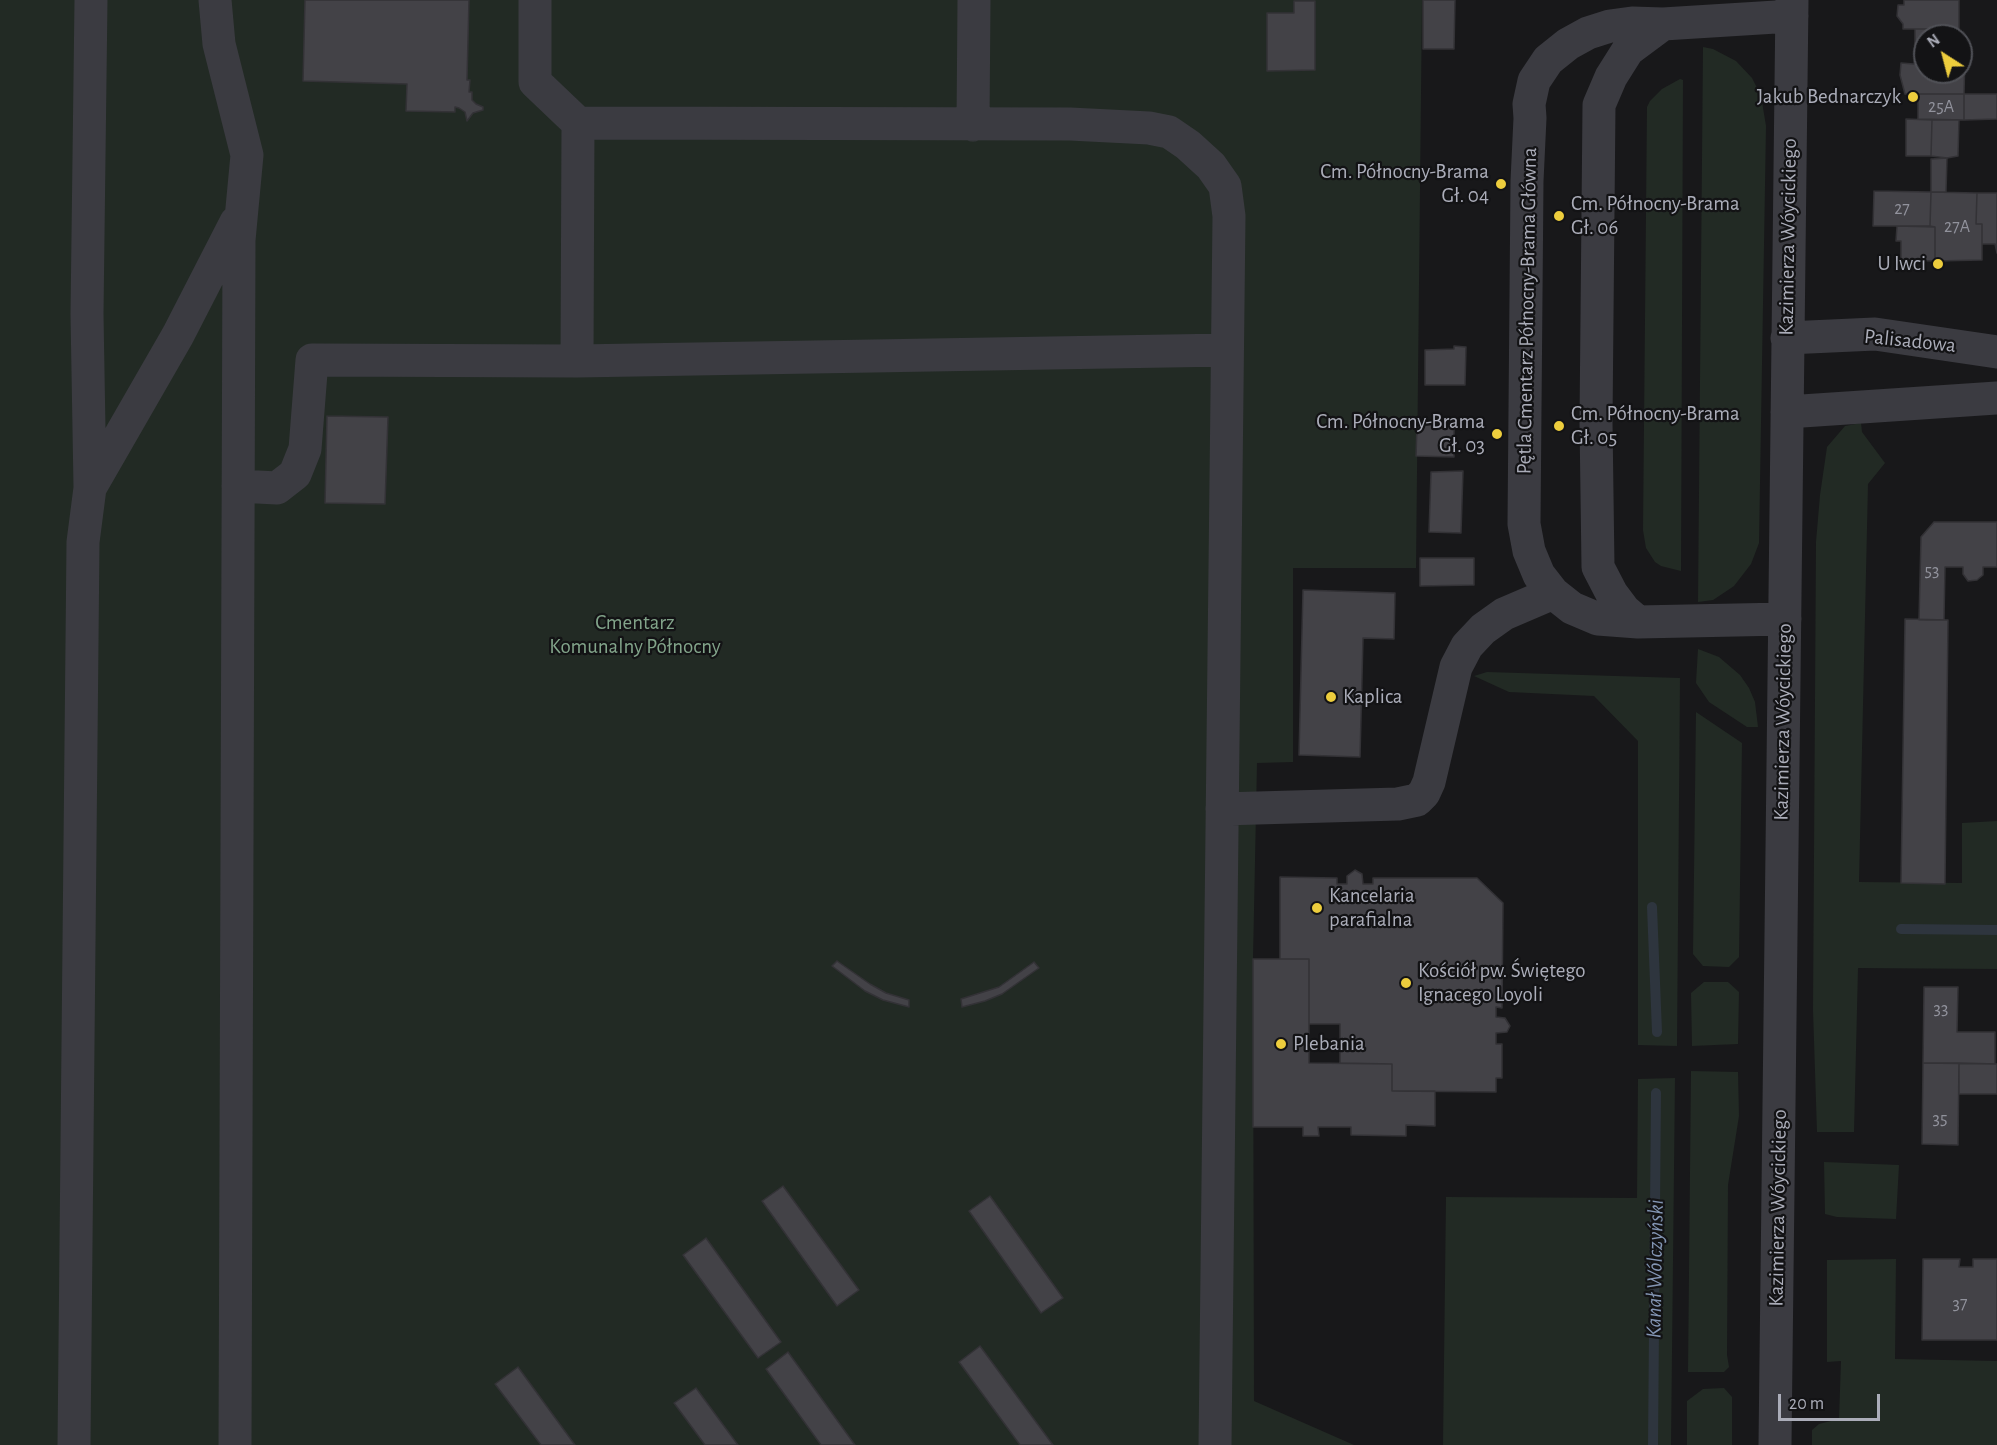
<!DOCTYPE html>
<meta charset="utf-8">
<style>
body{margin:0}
#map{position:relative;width:1997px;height:1445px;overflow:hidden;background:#18181a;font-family:"Alegreya Sans",sans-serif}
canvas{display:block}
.north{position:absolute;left:1913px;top:24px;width:60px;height:60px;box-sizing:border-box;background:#131315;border:2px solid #505157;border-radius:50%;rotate:324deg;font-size:16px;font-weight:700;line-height:24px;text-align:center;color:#abadb9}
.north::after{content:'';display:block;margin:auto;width:21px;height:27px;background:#edcd3d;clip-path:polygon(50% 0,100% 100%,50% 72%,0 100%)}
.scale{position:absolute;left:1778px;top:1394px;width:102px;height:27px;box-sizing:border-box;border:3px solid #abadb9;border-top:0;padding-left:8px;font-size:18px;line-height:21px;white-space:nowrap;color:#abadb9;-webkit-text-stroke:4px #131315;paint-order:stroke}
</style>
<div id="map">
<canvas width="1997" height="1445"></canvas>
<div class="north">N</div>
<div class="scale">20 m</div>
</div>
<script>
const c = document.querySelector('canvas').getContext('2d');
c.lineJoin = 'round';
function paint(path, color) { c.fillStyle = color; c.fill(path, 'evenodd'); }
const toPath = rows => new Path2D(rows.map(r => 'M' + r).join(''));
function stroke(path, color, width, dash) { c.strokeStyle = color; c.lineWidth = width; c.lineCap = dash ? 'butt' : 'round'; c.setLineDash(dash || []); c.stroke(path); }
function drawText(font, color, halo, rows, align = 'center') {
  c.font = font + ' "Alegreya Sans",sans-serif'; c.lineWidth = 4.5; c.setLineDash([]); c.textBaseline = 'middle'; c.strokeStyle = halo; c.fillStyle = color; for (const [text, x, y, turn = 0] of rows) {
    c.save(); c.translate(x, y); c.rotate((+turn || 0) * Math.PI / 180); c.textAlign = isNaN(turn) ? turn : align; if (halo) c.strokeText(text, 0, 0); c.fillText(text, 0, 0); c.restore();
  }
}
paint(toPath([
 [0,0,1422,0,1416,568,1293,568,1293,762,1257,763,1253,959,1254,1401,1354,1445,0,1445],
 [1703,47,1713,49,1736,61,1752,78,1761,96,1766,126,1759,543,1751,564,1734,586,1713,600,1698,602],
 [1680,79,1683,80,1681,571,1661,566,1655,562,1646,548,1643,530,1647,107,1650,101,1662,89],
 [1861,423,1862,432,1885,463,1868,484,1859,882,1962,883,1962,823,1997,821,1997,969,1858,968,1854,1132,1817,1132,1813,1010,1816,542,1820,495,1827,447,1845,426],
 [1698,649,1719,657,1740,675,1749,688,1755,702,1758,727,1747,727,1709,702,1696,683],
 [1487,672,1680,678,1677,1046,1638,1045,1638,741,1594,696,1509,692,1474,676],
 [1696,712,1742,743,1739,957,1729,967,1703,966,1693,954],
 [1704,982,1728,982,1739,992,1738,1044,1692,1046,1691,993],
 [1691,1071,1738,1072,1739,1116,1728,1185,1727,1355,1729,1367,1724,1372,1688,1372],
 [1675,1078,1671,1445,1443,1445,1446,1197,1637,1198,1638,1079],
 [1824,1162,1899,1165,1896,1219,1837,1217,1825,1214],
 [1896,1259,1895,1359,1997,1361,1997,1445,1812,1445,1812,1430,1819,1424,1839,1419,1841,1361,1827,1362,1827,1260],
 [1724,1388,1732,1397,1732,1445,1687,1445,1687,1401,1703,1389]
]), '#222a24');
stroke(toPath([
 [1652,907,1657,1032],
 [1901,929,1997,930],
 [1653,1445,1656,1093]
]), '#2e353e', 10);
const building = toPath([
 [305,0,469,0,467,80,470,80,469,92,472,92,472,100,476,104,483,107,483,110,473,113,467,121,465,112,459,108,455,107,455,112,406,111,407,84,303,81,305,0],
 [1423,0,1455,0,1454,49,1423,49,1423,0],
 [1904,0,1959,0,1959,29,1903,29,1903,24,1897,16,1898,5,1904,5,1904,0],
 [1294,1,1315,1,1315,70,1267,71,1267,13,1294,13,1294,1],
 [1915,29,1959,29,1959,36,1925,36,1925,54,1915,54,1915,29],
 [1915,54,1925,54,1925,72,1961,72,1961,55,1965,55,1964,94,1905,94,1900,75,1901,63,1914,64,1915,54],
 [1918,94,1964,94,1964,120,1918,119,1918,94],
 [1964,94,1997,94,1997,119,1964,120,1964,94],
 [1906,119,1932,120,1931,156,1906,156,1906,119],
 [1932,120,1959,120,1958,156,1947,158,1931,156,1932,120],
 [1947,158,1946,192,1931,192,1931,159,1947,158],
 [1874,191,1931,192,1930,226,1873,226,1874,191],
 [1931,192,1977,193,1976,224,1982,224,1982,260,1935,261,1935,227,1930,226,1931,192],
 [1977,193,1997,193,1997,253,1995,244,1982,244,1982,224,1976,224,1977,193],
 [1897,226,1935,227,1935,261,1901,260,1901,241,1896,241,1897,226],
 [1454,346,1466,347,1465,385,1425,385,1425,350,1454,349,1454,346],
 [327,416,388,417,385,504,325,503,327,416],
 [1417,425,1454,425,1454,457,1416,456,1417,425],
 [1463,471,1461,533,1429,532,1431,472,1463,471],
 [1934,522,1997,522,1997,567,1983,567,1983,575,1977,580,1968,581,1963,574,1963,567,1945,567,1944,620,1919,620,1921,537,1934,522],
 [1420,558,1474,558,1474,585,1420,586,1420,558],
 [1303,590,1395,593,1394,639,1363,638,1360,757,1299,755,1303,590],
 [1905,619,1948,620,1945,884,1901,883,1905,619],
 [1355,870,1362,874,1363,884,1373,884,1373,878,1477,878,1503,903,1502,1008,1496,1007,1496,1017,1505,1018,1510,1026,1507,1032,1496,1033,1496,1044,1502,1044,1502,1078,1496,1078,1496,1092,1392,1091,1392,1064,1340,1063,1340,1024,1309,1024,1309,959,1280,959,1280,877,1337,878,1337,884,1347,884,1347,876,1355,870],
 [1253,959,1309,959,1309,1063,1392,1064,1392,1091,1435,1091,1435,1126,1406,1125,1406,1136,1351,1135,1351,1127,1318,1127,1319,1136,1303,1136,1303,1127,1253,1127,1253,959],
 [837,961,870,984,886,993,909,1000,909,1007,883,1000,865,991,832,966,837,961],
 [1034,962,1039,968,1002,994,985,1001,962,1007,961,999,999,987,1034,962],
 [1924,987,1958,987,1957,1032,1995,1032,1995,1064,1923,1063,1924,987],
 [1923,1063,1959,1063,1958,1145,1922,1144,1923,1063],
 [1959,1063,1997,1064,1997,1094,1959,1094,1959,1063],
 [783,1186,859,1290,837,1306,762,1201,783,1186],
 [990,1196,1063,1298,1041,1313,969,1211,990,1196],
 [706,1238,781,1342,758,1358,683,1255,706,1238],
 [1923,1259,1960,1259,1959,1267,1973,1267,1973,1259,1997,1259,1997,1340,1922,1340,1923,1259],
 [980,1346,1053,1445,1020,1445,959,1362,980,1346],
 [788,1352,855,1445,821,1445,766,1369,788,1352],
 [518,1367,575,1445,541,1445,495,1384,518,1367],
 [696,1388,738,1445,705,1445,674,1403,696,1388]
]);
paint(building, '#434247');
stroke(building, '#333236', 1.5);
stroke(toPath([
 [215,0,219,44,247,155,239,240,235,1445],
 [535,0,535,82,578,123,1070,124,1149,128,1169,132,1188,145,1211,166,1225,186,1229,216,1215,1445],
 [973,125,974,0],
 [1787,338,1875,334,1997,352],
 [577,361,1227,350],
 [1787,412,1997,398],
 [238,486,277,488,295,474,305,449,312,360,577,361,578,123],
 [90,487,87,314,91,0],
 [1785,619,1638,622,1598,619,1572,608,1553,593,1539,575,1529,551,1524,524,1527,181,1530,118,1529,104,1534,81,1548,60,1568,44,1588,33,1610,26,1632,23,1663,24,1792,16],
 [1638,622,1624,610,1612,594,1598,567,1596,422,1599,105,1611,77,1628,50,1663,24],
 [1222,809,1398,804,1417,800,1424,793,1429,782,1456,667,1467,646,1483,629,1504,614,1553,593],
 [74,1445,83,542,90,488,178,335,236,222],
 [1775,1445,1792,0]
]), '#3b3b41', 33);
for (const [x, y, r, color] of [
 [1913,97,6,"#edcd3d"],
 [1501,184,6,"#edcd3d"],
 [1559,216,6,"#edcd3d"],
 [1938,264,6,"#edcd3d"],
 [1559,426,6,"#edcd3d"],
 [1497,434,6,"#edcd3d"],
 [1331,697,6,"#edcd3d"],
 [1317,908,6,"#edcd3d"],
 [1406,983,6,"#edcd3d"],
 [1281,1044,6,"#edcd3d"]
]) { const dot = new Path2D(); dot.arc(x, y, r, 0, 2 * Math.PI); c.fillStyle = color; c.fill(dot); stroke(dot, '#131315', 2); }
drawText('18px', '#91929c', null, [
 ["25A",1941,107],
 ["27",1902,209],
 ["27A",1957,227],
 ["53",1932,571],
 ["33",1941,1009],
 ["35",1940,1119],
 ["37",1960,1304]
]);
drawText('21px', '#abadb9', '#131315', [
 ["Jakub Bednarczyk",1901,97,"right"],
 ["Cm. Północny-Brama",1489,172,"right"],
 ["Gł. 04",1489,196,"right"],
 ["Cm. Północny-Brama",1571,204],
 ["Gł. 06",1571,228],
 ["U Iwci",1926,264,"right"],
 ["Cm. Północny-Brama",1571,414],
 ["Gł. 05",1571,438],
 ["Cm. Północny-Brama",1485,422,"right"],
 ["Gł. 03",1485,446,"right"],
 ["Kaplica",1343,697],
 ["Kancelaria",1329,896],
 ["parafialna",1329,920],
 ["Kościół pw. Świętego",1418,971],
 ["Ignacego Loyoli",1418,995],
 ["Plebania",1293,1044]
], 'left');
drawText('21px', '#abadb9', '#131315', [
 ["Kazimierza Wóycickiego",1788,237,-89],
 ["Pętla Cmentarz Północny-Brama Główna",1527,311,-89],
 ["Palisadowa",1910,341,6],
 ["Kazimierza Wóycickiego",1783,722,-89],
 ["Kazimierza Wóycickiego",1778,1208,-89]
]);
drawText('21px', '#82a48a', '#131315', [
 ["Cmentarz",635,623],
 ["Komunalny Północny",635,647]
]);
drawText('italic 22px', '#8395b3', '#131315', [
 ["Kanał Wólczyński",1655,1269,-89]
]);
</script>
